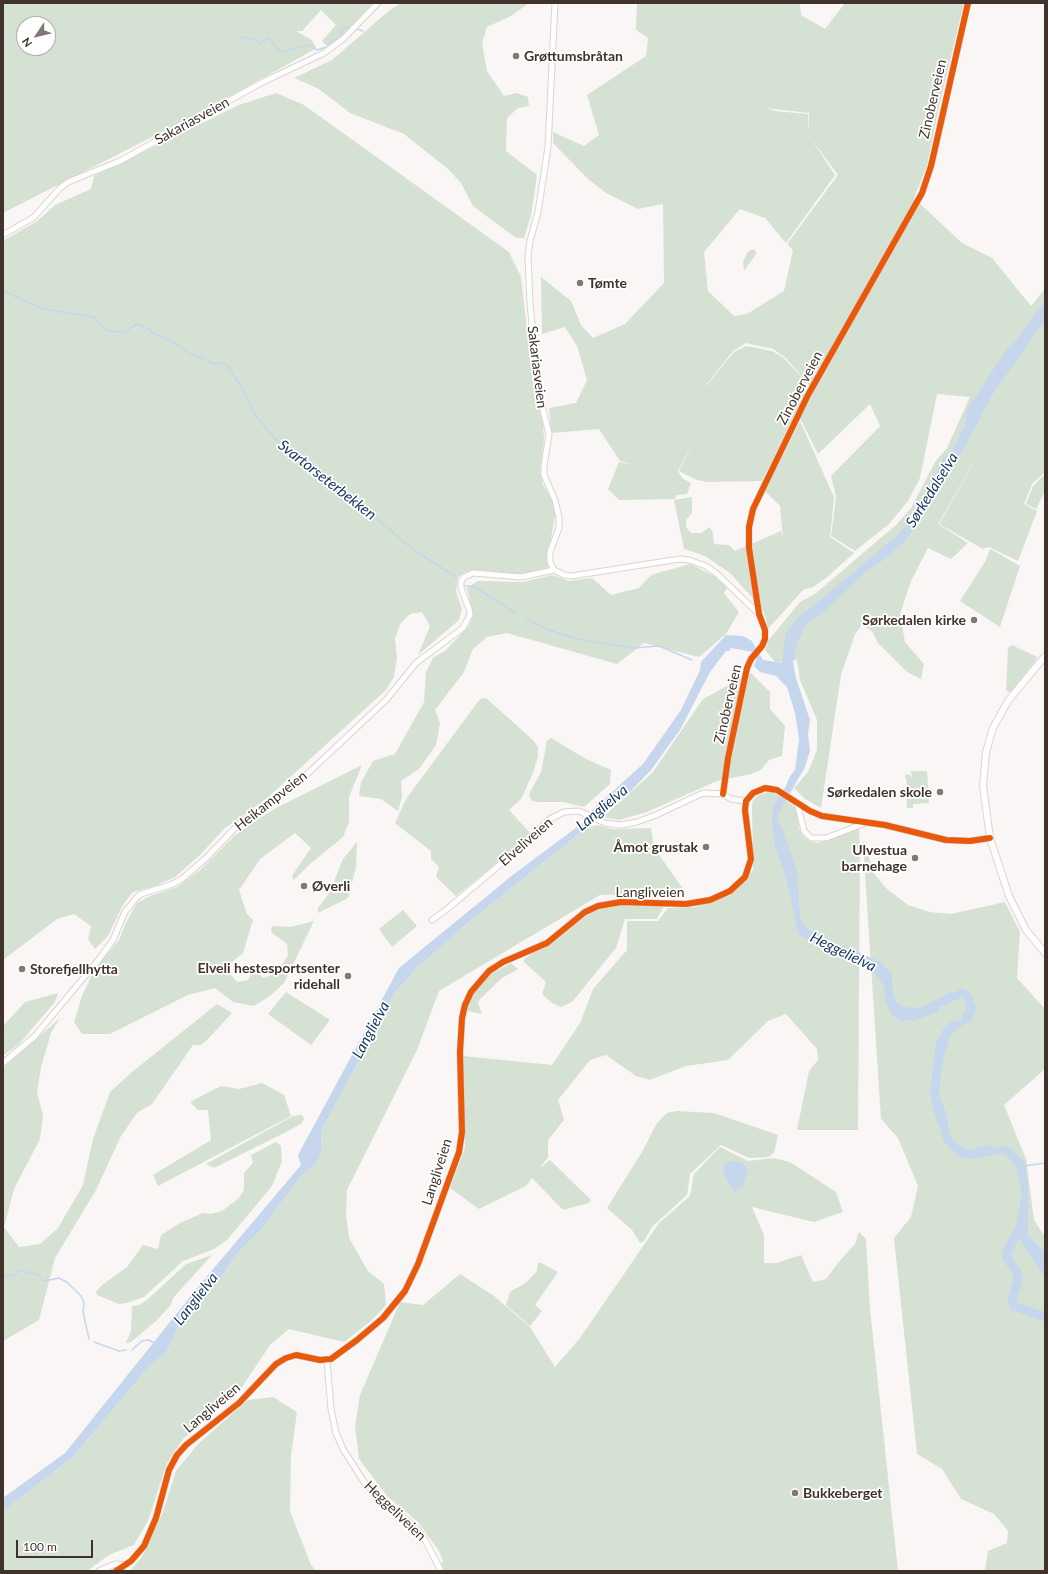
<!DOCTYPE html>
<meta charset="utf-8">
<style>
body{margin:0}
#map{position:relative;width:1048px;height:1574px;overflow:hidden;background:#faf6f5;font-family:Lato,sans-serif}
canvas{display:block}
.frame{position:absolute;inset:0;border:4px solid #41322c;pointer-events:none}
.north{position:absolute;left:16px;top:16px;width:40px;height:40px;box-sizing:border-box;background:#fff;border:1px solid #b3adab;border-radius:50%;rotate:235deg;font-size:11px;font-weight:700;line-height:16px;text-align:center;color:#41322c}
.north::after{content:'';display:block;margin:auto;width:14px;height:18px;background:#827772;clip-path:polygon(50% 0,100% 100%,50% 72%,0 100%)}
.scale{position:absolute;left:16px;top:1540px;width:77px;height:18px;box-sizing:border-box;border:2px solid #41322c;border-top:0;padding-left:5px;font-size:12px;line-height:14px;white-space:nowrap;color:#41322c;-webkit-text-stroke:3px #fff;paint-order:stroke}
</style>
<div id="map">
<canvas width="1048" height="1574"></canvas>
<div class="frame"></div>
<div class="north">N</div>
<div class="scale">100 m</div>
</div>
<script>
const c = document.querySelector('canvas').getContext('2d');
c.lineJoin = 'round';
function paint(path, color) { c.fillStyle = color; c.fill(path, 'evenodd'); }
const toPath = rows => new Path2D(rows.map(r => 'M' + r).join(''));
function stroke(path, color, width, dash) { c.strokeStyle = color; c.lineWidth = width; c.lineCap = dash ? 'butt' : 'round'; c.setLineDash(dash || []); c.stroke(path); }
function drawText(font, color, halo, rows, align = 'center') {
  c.font = font + ' Lato,sans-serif'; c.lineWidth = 3.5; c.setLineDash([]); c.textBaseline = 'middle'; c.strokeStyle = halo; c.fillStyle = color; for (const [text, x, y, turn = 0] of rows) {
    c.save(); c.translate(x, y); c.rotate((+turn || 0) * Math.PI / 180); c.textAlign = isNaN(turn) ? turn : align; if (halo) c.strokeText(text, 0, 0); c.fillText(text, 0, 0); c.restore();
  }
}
paint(toPath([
 [3,3,374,3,342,36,327,46,322,41,336,25,321,10,302,31,296,31,312,40,316,48,308,53,201,112,3,213],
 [24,24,48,24,48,48,24,48],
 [401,3,529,3,511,16,487,27,482,43,487,71,504,96,517,93,528,97,529,106,518,108,507,118,506,151,537,175,531,216,524,238,516,238,473,206,461,183,448,169,404,134,350,113,319,89,294,78,332,60,390,10],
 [637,3,800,3,801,15,825,29,845,3,964,3,939,106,927,166,914,198,962,243,992,258,1031,306,1045,289,1045,472,1032,484,1024,504,1037,511,1018,561,989,547,983,549,939,524,987,439,938,524,968,543,951,559,928,548,911,581,900,614,905,642,924,664,921,679,907,672,878,643,872,631,862,625,855,634,841,675,821,808,805,799,794,788,808,772,817,750,817,720,800,680,797,660,776,663,765,650,768,641,800,602,815,594,897,524,911,508,935,462,947,448,970,397,937,394,920,478,908,501,889,524,855,551,831,536,836,497,831,476,880,426,870,404,818,454,800,418,814,391,786,358,773,349,746,343,733,351,706,385,705,392,706,386,734,352,746,346,772,351,784,358,806,382,804,396,762,481,707,482,697,480,679,471,696,437,678,471,682,478,691,483,687,494,677,495,675,499,619,500,608,489,619,462,634,465,620,461,599,429,551,433,549,408,576,403,587,380,577,346,565,327,542,334,541,277,571,301,581,325,593,338,625,324,664,283,663,204,638,209,606,193,588,179,553,143,553,132,584,146,599,135,587,95,646,56,648,38,636,30],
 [766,108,809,113,809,134,808,114,775,111],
 [810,137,838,175,787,244,793,250,784,291,747,314,734,316,708,291,704,252,740,209,765,218,786,243,835,175],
 [276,93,304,105,509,252,521,277,534,390,543,423,544,440,540,470,543,485,551,497,556,511,547,560,549,569,514,575,465,572,458,577,456,591,462,609,459,620,418,655,430,626,422,612,410,614,400,624,395,639,397,658,394,677,385,691,266,799,225,828,199,856,175,877,155,886,133,892,123,905,108,936,95,949,88,939,91,926,74,914,57,919,3,960,3,241,37,221,55,205,91,189,94,176,239,105],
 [753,249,756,251,756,254,744,271,743,262,748,252],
 [800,421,834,497,830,537,854,553,826,578,813,587,803,590,768,629,765,615,761,607,730,573,705,556,684,549,674,500,692,497,692,513,686,520,686,527,691,533,701,533,710,527,713,533,714,544,729,545,735,551,781,531,783,539,780,506,765,491],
 [1045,474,1045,491,1036,509,1026,504,1033,486],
 [990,549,1020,566,1000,627,960,601,985,562],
 [690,564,714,576,727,588,724,593,739,612,726,634,699,657,644,643,617,664,507,633,487,637,473,649,464,672,435,710,440,723,436,745,419,769,401,781,402,797,398,811,381,799,359,796,361,782,373,761,395,754,424,702,426,672,433,658,446,650,469,626,473,615,467,588,478,581,523,582,552,575,569,581,592,578,611,595,639,588,651,575],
 [1012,645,1037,657,1036,660,1010,693,1006,690,1008,648],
 [751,673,770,692,770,709,785,726,782,756,769,760,761,770,751,774,717,781,647,812,619,820,603,817,653,772,703,699],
 [486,698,533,740,538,747,538,756,533,773,521,799,509,810,530,833,527,838,456,896,436,877,439,867,431,859,431,851,395,823,406,799,480,699],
 [551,738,586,759,611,770,610,784,584,807,563,802,538,802,533,801,530,798,529,794,541,772,547,741],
 [362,765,349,797,349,822,343,837,310,864,294,880,292,876,311,848,295,833,260,859,239,890,247,914,253,920,243,953,225,968,237,982,248,980,252,972,257,971,263,978,275,974,288,956,287,944,271,932,272,926,290,927,314,921,284,983,270,996,254,1006,233,1002,215,988,188,995,110,1034,82,1034,74,1022,82,996,95,968,119,940,126,923,137,903,150,896,177,887,200,870,234,836,253,822,278,807],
 [911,771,927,771,929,803,913,804,913,808,907,808,906,787,907,785,905,775,909,774,912,778],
 [771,791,794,806,797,810,799,829,803,836,808,840,816,843,824,841,859,829,860,848,858,1130,797,1130,809,1071,818,1060,817,1049,786,1014,768,1021,728,1060,686,1066,650,1080,636,1076,606,1055,590,1060,558,1100,564,1120,548,1140,548,1157,539,1169,550,1160,591,1200,589,1203,563,1210,532,1178,526,1186,479,1209,450,1188,465,1148,463,1056,552,1065,580,1023,593,989,627,950,627,921,658,921,668,908,696,907,731,895,753,870,752,805,753,800,759,795],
 [597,825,613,829,651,828,654,848,686,893,600,895,439,991,417,1050,347,1190,346,1215,349,1238,368,1271,384,1284,386,1305,372,1320,344,1342,289,1329,270,1345,240,1390,183,1439,167,1463,148,1521,134,1545,109,1555,87,1571,3,1571,3,1511,72,1458,146,1370,167,1351,185,1314,223,1275,235,1256,260,1231,301,1176,316,1164,322,1153,321,1132,395,992,418,967,474,918,585,829],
 [862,827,863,840,875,875,887,889,908,905,929,912,951,914,1005,902,1020,932,1017,978,1045,1009,1045,1069,1004,1105,1026,1159,1034,1220,1045,1237,1045,1571,985,1571,988,1551,1007,1543,1008,1531,994,1514,961,1499,942,1469,917,1454,894,1238,911,1217,918,1186,898,1138,881,1119],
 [357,842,356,867,348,898,318,913,318,908,330,892,343,859],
 [626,904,664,906,657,919,625,919,616,948,572,1002,561,1007,552,1003,542,994,546,982,523,961,533,952,555,941,591,912,606,907],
 [403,910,417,926,392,947,379,929],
 [511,963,518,969,502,978,480,999,478,1003,482,1014,468,1011,467,1008,471,997,479,984,491,974],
 [286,992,330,1020,311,1045,268,1014],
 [58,993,55,1002,19,1044,3,1056,3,1026,25,1002],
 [217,1004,232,1013,208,1039,201,1045,193,1045,152,1104,137,1113,121,1136,96,1190,55,1258,39,1320,3,1341,3,1068,60,1018,51,1033,41,1067,37,1093,43,1115,40,1139,14,1189,4,1227,19,1247,40,1244,58,1228,83,1185,93,1139,110,1092,132,1072],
 [262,1083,284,1095,291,1116,158,1186,153,1175,211,1140,208,1110,198,1110,190,1102,221,1086,239,1089],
 [677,1111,714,1113,778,1135,774,1153,768,1157,749,1158,721,1145,690,1174,687,1195,652,1227,644,1241,640,1243,632,1230,607,1208,642,1152,657,1123,667,1113],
 [302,1115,304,1119,301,1124,286,1132,214,1168,206,1164,293,1116],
 [276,1142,281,1146,282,1161,272,1186,227,1240,214,1249,183,1261,144,1297,127,1303,119,1304,97,1295,96,1292,102,1285,127,1267,143,1245,158,1249,161,1235,180,1223,203,1213,211,1214,222,1211,239,1198,244,1190,244,1173,253,1163,251,1155],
 [720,1147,748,1161,774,1158,790,1162,836,1192,843,1212,814,1222,752,1207,764,1235,764,1263,776,1263,801,1255,813,1282,826,1279,838,1263,855,1244,859,1232,866,1239,870,1309,898,1571,436,1571,443,1561,439,1551,418,1522,387,1496,359,1459,355,1426,360,1395,400,1302,423,1305,460,1274,494,1296,530,1327,555,1367,580,1338,659,1223,690,1196,694,1174],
 [212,1255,174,1297,170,1306,156,1321,131,1342,126,1343,131,1331,132,1306,139,1305,148,1299,186,1264],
 [539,1262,558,1272,535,1305,542,1311,530,1326,506,1305,510,1292,527,1282,537,1271,537,1267],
 [273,1397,297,1412,291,1456,290,1511,311,1565,316,1571,130,1571,142,1557,163,1512,176,1471,198,1444,248,1400]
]), '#d5e1d2');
paint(toPath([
 [1045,301,1045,320,992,395,968,441,923,517,902,544,886,558,863,574,825,611,806,625,797,642,793,661,796,678,810,720,808,734,810,751,805,767,777,816,797,870,800,917,806,928,831,943,848,948,881,962,892,974,893,993,896,1002,902,1007,919,1008,929,1004,948,993,957,992,961,988,965,989,972,995,976,1008,972,1020,956,1029,949,1039,941,1069,939,1095,946,1113,950,1135,957,1144,969,1150,989,1145,992,1148,1008,1146,1024,1161,1028,1181,1028,1236,1045,1252,1045,1277,1023,1245,1015,1230,1022,1194,1016,1167,1008,1157,1001,1153,974,1159,962,1158,951,1150,944,1142,933,1109,930,1092,936,1043,944,1028,950,1022,961,1020,966,1007,965,1000,962,997,938,1008,938,1012,915,1020,900,1021,891,1014,886,1004,884,986,875,974,852,960,799,935,786,878,775,846,772,823,773,806,786,786,790,776,795,770,799,739,795,713,787,687,776,676,760,672,754,666,757,658,753,652,731,648,729,651,726,651,710,672,680,730,651,770,627,795,600,815,597,815,585,829,474,918,418,967,395,992,321,1132,322,1153,316,1164,301,1176,260,1231,235,1256,223,1275,185,1314,167,1351,146,1370,72,1458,3,1511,3,1498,65,1453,198,1287,301,1165,298,1155,399,968,514,874,588,819,592,813,591,811,643,764,681,710,700,670,701,662,726,635,743,636,752,641,763,660,782,663,786,632,797,619,898,535,917,514,942,460,953,449,965,426,967,410,1007,349,1017,339],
 [728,1161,740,1162,748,1169,742,1188,734,1192,724,1174,723,1167]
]), '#c6d6ed');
stroke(toPath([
 [357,29,363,31],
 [240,37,257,40,260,43,268,38,276,46,277,50,281,52,308,45,317,50,326,47],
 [329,44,340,36,343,28,352,27],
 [3,291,43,309,94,317,107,331,124,332,137,324,149,329,154,334,177,344,189,353,215,364,224,363,228,366,245,393,255,415,278,442,297,452,316,474,331,485,345,491,411,548,456,577],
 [465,586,473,586,517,614],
 [526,618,546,629,577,639,633,648,659,646,692,660],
 [1023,1166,1045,1163],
 [3,1277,15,1275,19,1270,39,1275,41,1280,44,1281,59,1278,68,1283,81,1296,84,1303,83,1312,89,1339],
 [94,1342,119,1351,126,1350],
 [132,1350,142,1341,149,1340,154,1343]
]), '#c6d6ed', 1.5);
stroke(toPath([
 [1024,1223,1017,1232,1007,1252,1007,1258,1016,1271,1018,1279,1012,1301,1014,1306,1045,1317]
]), '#c6d6ed', 9);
const minor = toPath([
 [555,3,548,147,538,212,530,241,528,256,530,304,539,394,549,434,544,466,544,475,555,500,559,517,559,528,550,552,550,562,554,570,564,575,572,576,673,560,681,559,689,560,706,566,716,573,759,614],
 [3,235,34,217,59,189,68,182,120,161,263,82,324,53,343,39,378,3],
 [723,794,728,758,747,668,751,659,762,646,765,639,765,630,759,614,749,548,749,527,753,509,808,395,922,193,931,166,968,3],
 [797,803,804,831,811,838,826,838,863,824],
 [432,920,446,910,522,846,550,819,564,812,579,811,605,823,621,825,637,822,656,815,703,793,723,794,731,799,746,801],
 [3,1063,35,1036,100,958,113,940,125,912,137,897,141,894,173,884,183,878,206,858,241,822,283,794,303,778,386,700,416,663,463,628,470,615,469,609,461,588,461,582,464,577,473,573,521,577,554,570],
 [327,1360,331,1409,336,1433,343,1449,366,1485,417,1529,424,1538,441,1571],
 [99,1571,115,1564,125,1565],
 [116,1571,131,1561,144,1546,156,1518,169,1470,177,1455,186,1445,239,1403,276,1364,286,1358,296,1355,320,1360,331,1359,357,1340,383,1318,405,1291,418,1264,459,1152,462,1132,460,1052,462,1018,465,1005,471,992,489,971,503,962,547,943,585,912,598,906,621,902,686,904,710,900,730,891,745,877,751,859,745,810,746,801,753,793,765,788,777,790,810,811,822,816,885,825,946,840,970,841,990,838]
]);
const tertiary = toPath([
 [1045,656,1008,701,993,728,986,752,983,786,990,838,1009,896,1026,930,1045,953]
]);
stroke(minor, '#ddd3d0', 7);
stroke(tertiary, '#ddd3d0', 8);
stroke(minor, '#fefefe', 5);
stroke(tertiary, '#fefefe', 6);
stroke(toPath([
 [723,794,728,758,747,668,751,659,762,646,765,639,765,630,759,614,749,548,749,527,753,509,808,395,922,193,931,166,968,3],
 [116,1571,131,1561,144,1546,156,1518,169,1470,177,1455,186,1445,239,1403,276,1364,286,1358,296,1355,320,1360,331,1359,357,1340,383,1318,405,1291,418,1264,459,1152,462,1132,460,1052,462,1018,465,1005,471,992,489,971,503,962,547,943,585,912,598,906,621,902,686,904,710,900,730,891,745,877,751,859,745,810,746,801,753,793,765,788,777,790,810,811,822,816,885,825,946,840,970,841,990,838]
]), '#e8590c', 6);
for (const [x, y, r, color] of [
 [516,56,4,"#827772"],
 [580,283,4,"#827772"],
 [974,620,4,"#827772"],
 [940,792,4,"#827772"],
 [706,847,4,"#827772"],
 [915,858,4,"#827772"],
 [304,886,4,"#827772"],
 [22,969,4,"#827772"],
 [348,976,4,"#827772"],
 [795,1493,4,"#827772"]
]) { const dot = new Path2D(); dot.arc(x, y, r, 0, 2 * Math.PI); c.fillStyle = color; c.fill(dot); stroke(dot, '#fff', 1.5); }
drawText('bold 14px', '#41322c', '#fff', [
 ["Grøttumsbråtan",524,56],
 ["Tømte",588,283],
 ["Sørkedalen kirke",966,620,"right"],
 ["Sørkedalen skole",932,792,"right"],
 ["Åmot grustak",698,847,"right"],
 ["Ulvestua",907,850,"right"],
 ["barnehage",907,866,"right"],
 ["Øverli",312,886],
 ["Elveli hestesportsenter",340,968,"right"],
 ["ridehall",340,984,"right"],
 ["Storefjellhytta",30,969],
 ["Bukkeberget",803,1493]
], 'left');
drawText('14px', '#41322c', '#fff', [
 ["Zinoberveien",933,99,-77],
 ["Sakariasveien",192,121,-29],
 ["Sakariasveien",537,367,83],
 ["Zinoberveien",800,388,-62],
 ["Zinoberveien",728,704,-77],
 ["Heikampveien",271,801,-38],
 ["Elveliveien",526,842,-41],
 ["Langliveien",650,892],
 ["Langliveien",437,1172,-72],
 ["Langliveien",212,1408,-40],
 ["Heggeliveien",395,1511,44]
]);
drawText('italic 15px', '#163962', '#fff', [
 ["Svartorseterbekken",327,480,38],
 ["Sørkedalselva",932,490,-58],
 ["Langlielva",602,808,-40],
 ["Heggelielva",843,952,26],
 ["Langlielva",371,1030,-62],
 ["Langlielva",196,1299,-52]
]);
</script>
